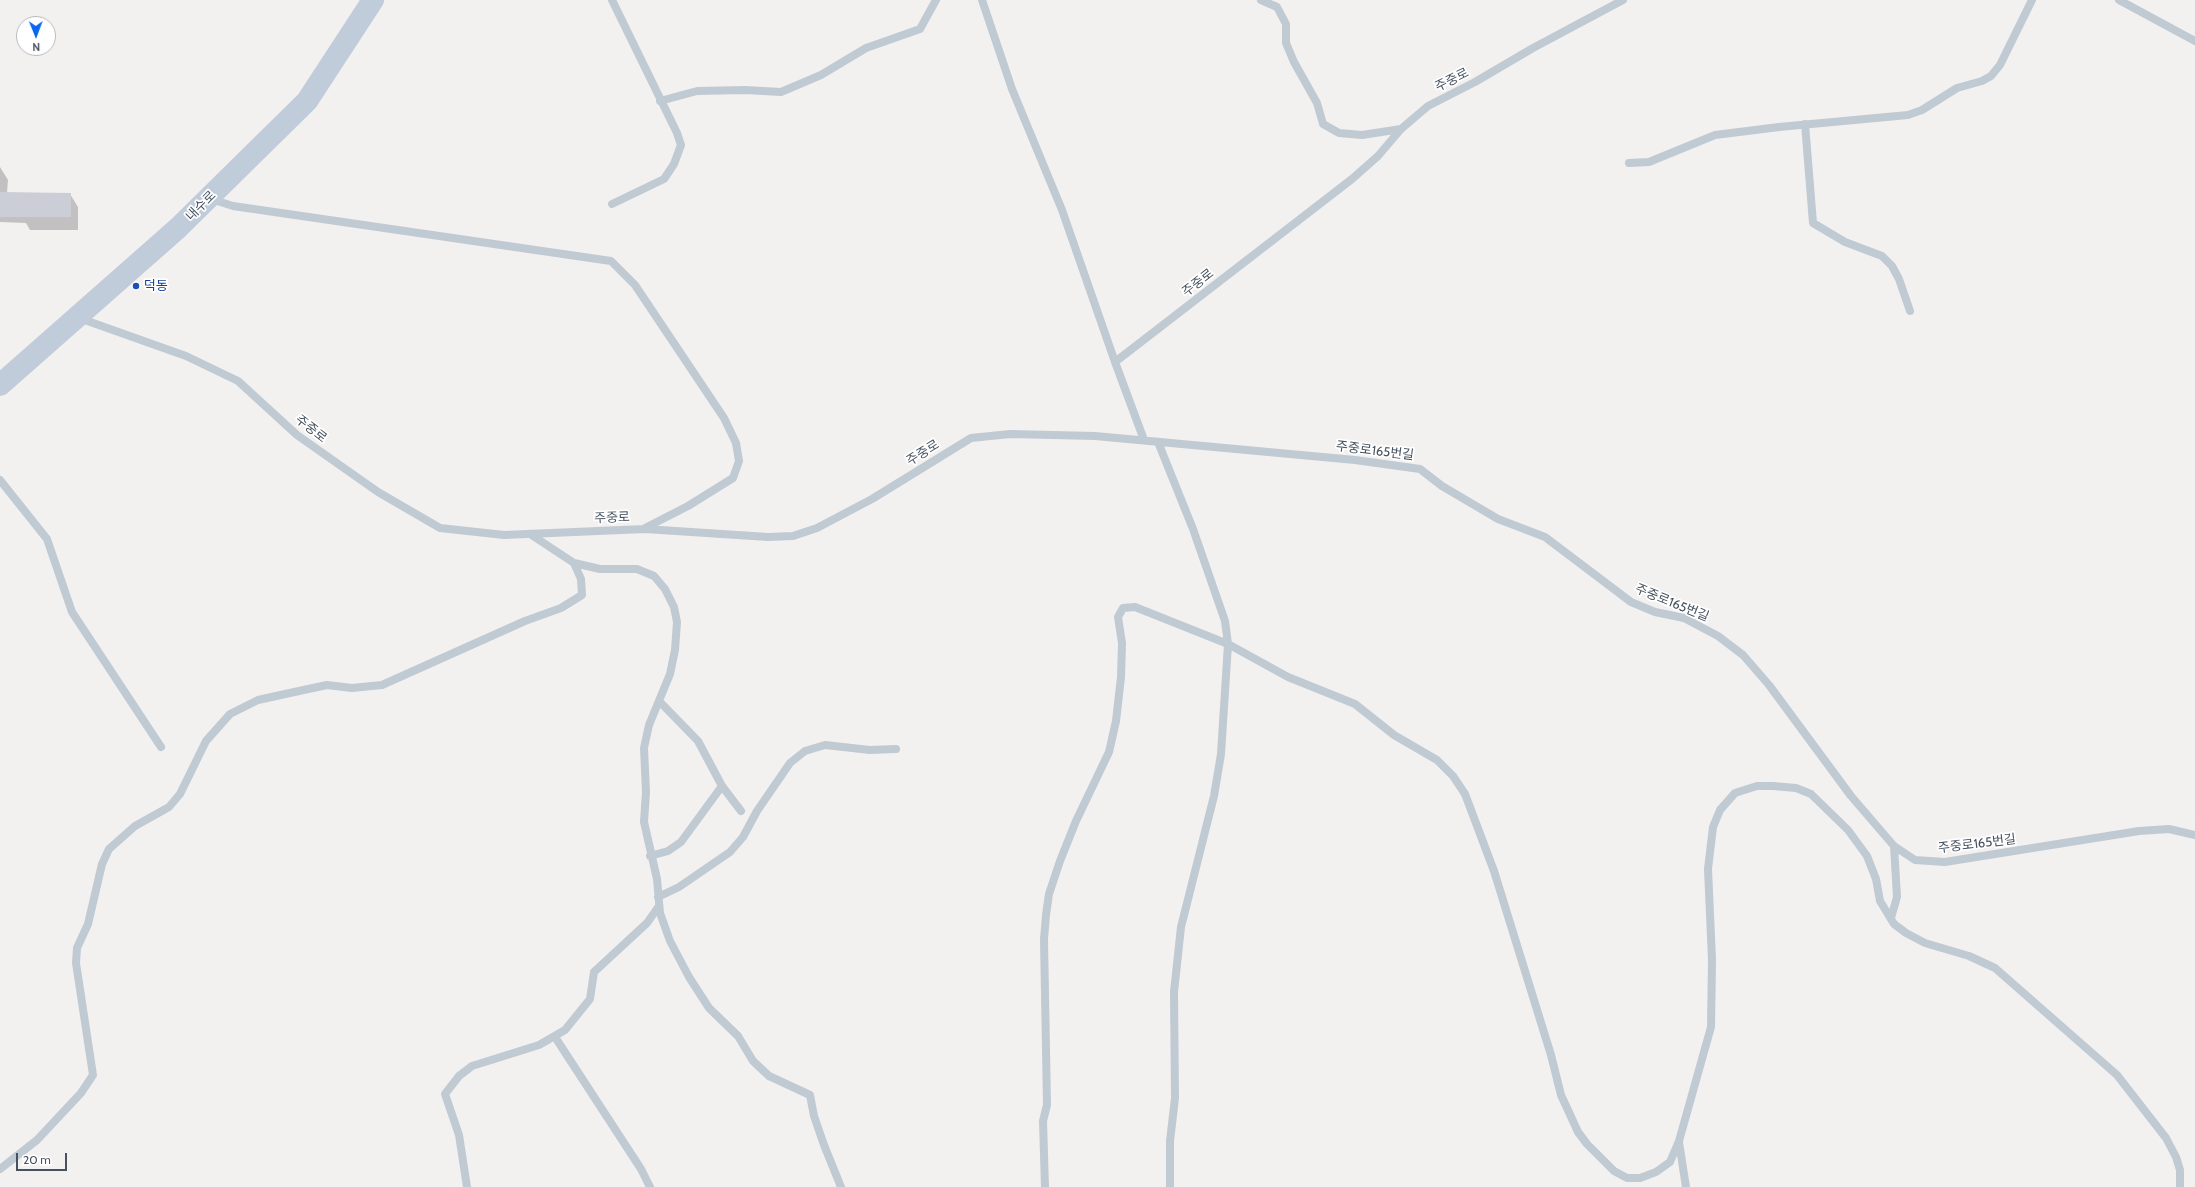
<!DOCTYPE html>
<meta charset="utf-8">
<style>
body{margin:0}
#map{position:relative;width:2195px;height:1187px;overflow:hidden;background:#f3f0f0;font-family:Cabin,sans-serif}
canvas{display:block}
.north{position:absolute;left:16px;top:16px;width:40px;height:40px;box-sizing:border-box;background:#fff;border:1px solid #b5babf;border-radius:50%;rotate:179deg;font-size:11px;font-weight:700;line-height:16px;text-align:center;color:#46525f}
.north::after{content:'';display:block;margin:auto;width:14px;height:18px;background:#0968f3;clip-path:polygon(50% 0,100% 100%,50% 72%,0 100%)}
.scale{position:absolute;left:16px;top:1153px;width:51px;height:18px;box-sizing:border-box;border:2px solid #46525f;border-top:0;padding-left:5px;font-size:12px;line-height:14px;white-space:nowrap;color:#46525f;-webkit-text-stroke:3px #fff;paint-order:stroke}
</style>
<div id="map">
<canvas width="2195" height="1187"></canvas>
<div class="north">N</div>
<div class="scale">20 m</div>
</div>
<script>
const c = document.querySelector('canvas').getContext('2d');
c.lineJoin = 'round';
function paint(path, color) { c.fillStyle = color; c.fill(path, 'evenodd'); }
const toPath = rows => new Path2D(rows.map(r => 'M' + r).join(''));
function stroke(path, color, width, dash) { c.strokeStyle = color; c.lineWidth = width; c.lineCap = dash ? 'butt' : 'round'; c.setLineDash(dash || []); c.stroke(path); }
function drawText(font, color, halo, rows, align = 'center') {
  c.font = font + ' Cabin,"Noto Sans KR",sans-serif'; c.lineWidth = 3.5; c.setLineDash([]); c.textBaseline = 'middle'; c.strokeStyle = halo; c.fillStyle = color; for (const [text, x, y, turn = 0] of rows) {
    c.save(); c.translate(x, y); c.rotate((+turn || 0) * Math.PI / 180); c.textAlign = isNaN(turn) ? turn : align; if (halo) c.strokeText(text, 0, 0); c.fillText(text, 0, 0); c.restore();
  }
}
paint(toPath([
 [0,167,8,180,7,193,70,194,78,207,78,230,30,230,26,223,0,222]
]), '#0003');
paint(toPath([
 [0,192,71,193,71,217,0,217]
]), '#cbced6');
stroke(toPath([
 [612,0,677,133,681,145,674,164,664,179,612,204],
 [982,0,1012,89,1062,210,1115,362],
 [1261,0,1277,7,1286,24,1286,43,1294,62,1317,103,1323,124,1339,133,1362,135,1401,129],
 [2119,0,2195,41],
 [660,101,697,91,745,90,781,92,821,75,866,48,920,29,936,0],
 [1805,124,1813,223,1845,242,1882,256,1892,266,1899,279,1910,311],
 [1629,163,1649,162,1715,135,1779,127,1908,115,1922,110,1957,88,1982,81,1991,76,2000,65,2032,0],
 [211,199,233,206,611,261,635,285,724,418,736,443,739,461,733,478,688,506,645,528],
 [79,318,186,356,238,381,297,435,378,492,440,528,504,535,645,529,768,537,793,536,817,528,872,499,971,438,1010,434,1095,436,1355,460,1420,469,1442,486,1498,519,1545,537,1631,602,1655,612,1684,618,1718,636,1743,655,1769,685,1851,796,1894,846,1915,860,1945,862,2139,831,2169,829,2195,835],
 [1144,440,1115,362,1352,179,1378,156,1401,129,1428,106,1475,82,1533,48,1623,0],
 [1158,442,1193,529,1225,621,1228,644,1221,754,1214,796,1181,927,1174,992,1175,1098,1170,1141,1170,1187],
 [0,480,47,539,72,612,161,747],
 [530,534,574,563,600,569,637,569,654,576,665,589,674,607,677,622,675,650,670,674,649,725,644,748,646,792,644,822,657,879,660,913,670,941,689,977,709,1008,738,1036,753,1061,769,1076,810,1095,814,1116,824,1145,841,1187],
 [660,702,698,741,722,786,741,811],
 [650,856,668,851,681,842,722,786],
 [658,897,679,887,730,852,743,837,757,811,790,763,805,751,825,745,870,750,896,749],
 [1891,918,1897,897,1894,846],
 [555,1037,641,1169,650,1187],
 [1679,1142,1686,1187],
 [0,1169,37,1140,81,1093,93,1075,76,963,77,948,88,924,102,864,109,849,135,826,169,807,180,794,206,741,230,714,258,700,299,691,327,685,352,688,382,685,525,621,561,608,582,595,581,579,574,563],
 [467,1187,459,1135,445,1094,459,1076,472,1066,539,1045,565,1030,590,999,594,972,647,923,659,906],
 [1045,1187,1043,1121,1047,1105,1044,939,1046,915,1049,894,1060,861,1076,821,1109,752,1116,721,1121,677,1122,643,1118,617,1123,608,1135,607,1228,644,1288,677,1355,704,1394,735,1437,760,1453,776,1465,794,1494,871,1551,1055,1561,1095,1578,1132,1587,1144,1614,1171,1627,1178,1640,1178,1656,1172,1670,1162,1679,1141,1711,1027,1712,960,1708,869,1713,827,1720,810,1735,793,1757,786,1773,786,1796,788,1811,794,1848,830,1867,856,1876,879,1880,901,1894,924,1906,933,1925,943,1969,956,1995,968,2117,1075,2166,1138,2176,1157,2180,1170,2180,1187]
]), '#bfcad3', 8);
stroke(toPath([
 [0,385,178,228,307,101,373,0]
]), '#c1ccda', 22);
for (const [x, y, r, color] of [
 [136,286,4,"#1a4fb4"]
]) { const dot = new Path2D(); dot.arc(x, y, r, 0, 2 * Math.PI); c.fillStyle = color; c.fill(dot); stroke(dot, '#fff', 1.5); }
drawText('13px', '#46525f', '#fff', [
 ["주중로",1452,80,-27],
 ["내수로",201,206,-45],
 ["주중로",1198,283,-38],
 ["주중로",311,429,38],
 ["주중로165번길",1375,451,7],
 ["주중로",923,453,-32],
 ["주중로",612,518,-2],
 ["주중로165번길",1672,603,22],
 ["주중로165번길",1977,844,-7]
]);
drawText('13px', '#164399', '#fff', [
 ["덕동",144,286]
], 'left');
</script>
